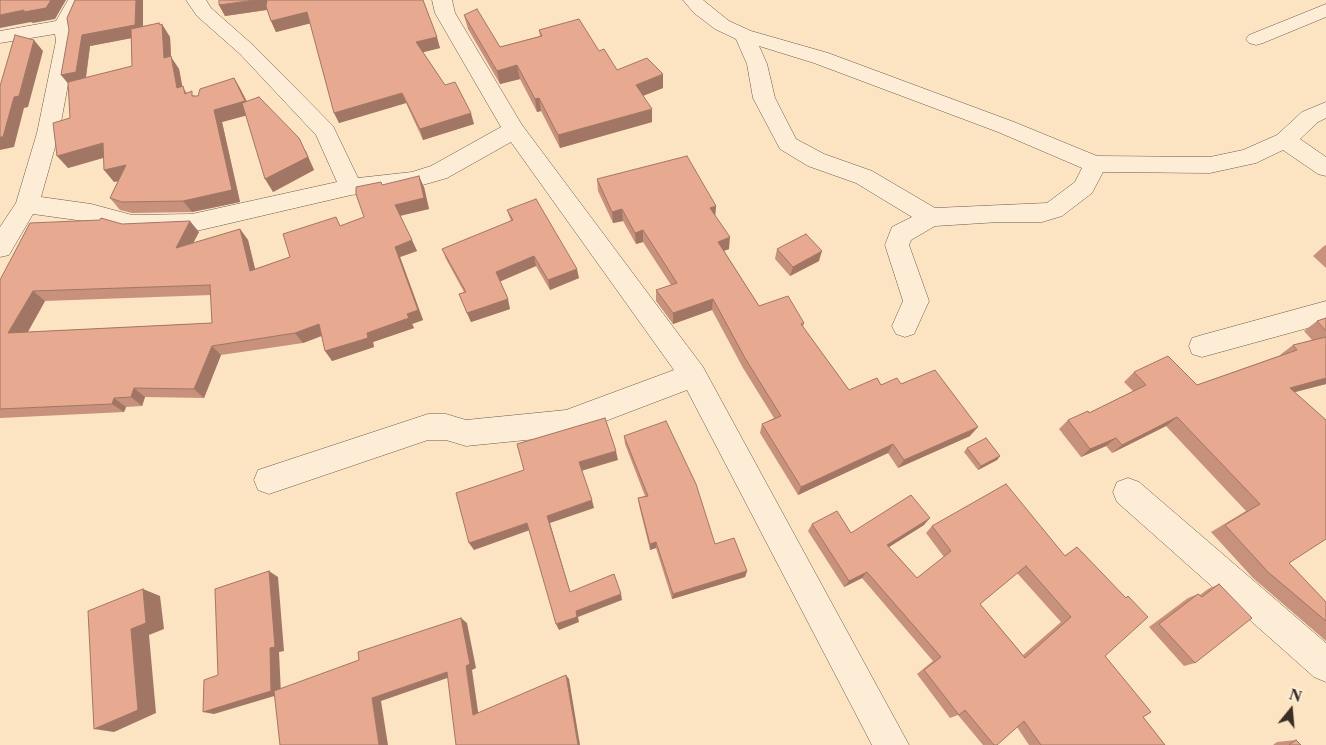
<!DOCTYPE html>
<style>
body{margin:0}
#map{position:relative;width:1326px;height:745px;overflow:hidden;background:#fce3c1;font-family:"Libre Caslon Text",serif}
canvas{display:block}
.north{position:absolute;left:1266px;top:685px;width:50px;height:50px;-webkit-text-stroke:4px #fdedd7;paint-order:stroke;rotate:17deg;font-size:14px;font-weight:700;line-height:20px;text-align:center;color:#3a2d24}
.north::after{content:'';display:block;margin:auto;width:18px;height:22px;background:#3a2d24;clip-path:polygon(50% 0,100% 100%,50% 72%,0 100%)}
</style>
<div id="map">
<canvas width="1326" height="745"></canvas>
<div class="north">N</div>
</div>
<script>
const c = document.querySelector('canvas').getContext('2d');
c.lineJoin = 'round';
const toPath = rows => new Path2D(rows.map(r => 'M' + r).join(''));
function stroke(path, color, width, dash) { c.strokeStyle = color; c.lineWidth = width; c.lineCap = dash ? 'butt' : 'round'; c.setLineDash(dash || []); c.stroke(path); }
function paint(path, color) { c.fillStyle = color; c.fill(path, 'evenodd'); }
const minor = toPath([
 [68,0,88,0,73,26,76,41,59,133,41,197,91,204,132,215,192,214,337,182,316,135,240,54,197,16,186,0,206,0,211,8,254,46,333,126,358,178,412,172,431,166,501,127,435,13,432,0,452,0,455,13,522,125,703,367,909,745,872,745,687,390,566,436,466,446,446,440,428,440,269,494,258,490,254,480,258,470,428,414,446,414,466,420,566,410,674,370,511,142,447,178,412,188,351,195,192,232,132,233,91,222,33,214,9,255,0,257,0,227,16,203,37,133,56,41,55,34,0,43,0,31,56,21,68,0],
 [683,0,703,0,729,21,751,31,828,53,1014,122,1097,156,1210,157,1243,150,1277,135,1302,112,1326,102,1326,118,1318,122,1300,139,1326,157,1326,176,1318,174,1283,150,1256,163,1210,173,1103,172,1092,193,1062,216,1042,222,999,222,935,226,911,240,909,245,929,301,914,334,905,337,896,334,892,326,903,301,885,245,892,227,912,217,856,183,808,166,780,149,753,98,747,64,736,39,715,29,694,13,683,0],
 [759,46,814,63,998,132,1082,168,1075,182,1047,203,935,208,872,171,824,154,796,139,775,98,767,64,759,46],
 [1326,4,1326,17,1263,43,1256,45,1249,43,1246,39,1249,35,1326,4],
 [1326,301,1326,323,1202,357,1192,354,1189,346,1192,338,1202,335,1326,301],
 [1128,478,1139,482,1326,643,1326,682,1314,677,1117,502,1113,492,1117,482,1128,478]
]);
stroke(minor, '#6a5a4b', 1);
paint(minor, '#fdedd7');
paint(toPath([
 [75,0,143,0,143,26,160,25,170,37,171,57,179,69,182,86,187,93,195,96,198,96,234,78,247,101,306,151,314,170,273,192,246,115,222,122,240,202,192,212,132,213,120,210,110,198,118,181,114,182,103,158,68,168],
 [131,38,132,66,86,78,90,46],
 [423,0,440,48,423,52,445,85,474,124,423,140,406,103,339,123,310,23,276,32,271,21,267,10,225,16,219,5],
 [464,15,500,47,540,36,539,30,599,51,617,70,663,88,643,96,652,122,560,148,541,111,537,112,520,79,500,84,468,29],
 [597,179,716,206,715,216,729,249,724,251,759,306,804,323,803,327,849,390,881,385,901,384,970,436,898,468,888,453,798,495,760,433,762,424,774,418,743,368,712,310,673,324,656,301,656,290,671,285,643,242,636,244,623,221,613,223,598,191],
 [382,185,424,187,429,209,400,215,417,251,400,257,423,320,412,324,414,328,373,342,374,347,332,361,322,336,303,343,221,355,204,398,145,397,142,406,126,407,124,412,0,418,0,280,122,224,199,232,193,243,240,229,248,240,255,269,290,257,341,226,364,217],
 [211,295,212,323,28,332,45,301],
 [507,210,579,278,550,290,536,266,500,281,510,309,471,322,459,294,464,292,446,259,442,249,511,221],
 [1326,245,1326,268,1313,256,1324,246],
 [777,249,819,261,790,276,775,259],
 [1326,318,1326,384,1295,392,1289,563,1326,602,1326,641,1253,578,1211,532,1246,511,1166,426,1112,453,1106,446,1081,457,1059,429,1068,420,1089,413,1133,391,1124,382,1134,372,1197,385,1281,355,1280,355,1293,345,1312,340,1304,331,1317,321],
 [624,436,715,544,747,571,745,577,672,599,656,548,650,550,639,505,638,498,645,496,625,444],
 [967,448,1000,456,997,460,978,470,964,452],
 [812,524,851,533,924,525,889,547,917,578,944,557,926,533,932,526,1064,556,1077,547,1125,598,1128,596,1105,656,1143,717,1165,745,1029,745,1017,727,997,745,983,745,958,715,950,718,917,674,933,661,862,578,844,587,808,531],
 [1017,573,1061,622,1023,655,980,604],
 [1219,584,1195,663,1184,666,1149,627,1188,598,1198,594,1200,595,1208,589],
 [1296,740,1301,745,1273,745,1277,742]
]), '#c7917c');
paint(toPath([
 [51,0,66,0,55,19,33,23,31,22,0,28,0,15,24,10],
 [136,0,143,0,143,36,90,46,85,83,70,86,61,75,82,35],
 [255,0,268,0,273,9,225,16,219,5],
 [307,12,312,23,276,32,271,21],
 [159,23,162,28,162,24,170,37,171,57,179,69,185,100,177,88,164,58],
 [437,37,440,48,420,53,416,42],
 [34,40,43,51,28,107,24,108,14,147,0,150,0,137],
 [517,65,520,79,500,84,497,71],
 [663,74,663,88,637,98,636,85],
 [234,78,241,90,252,114,222,122,240,202,192,212,183,201,214,110],
 [402,93,406,103,339,123,334,113],
 [539,98,541,111,537,112,535,99],
 [652,109,652,122,560,148,558,135],
 [471,113,474,124,423,140,420,129],
 [299,138,314,170,273,192,265,179],
 [103,143,113,155,68,168,57,156],
 [126,165,135,177,114,182,104,170],
 [419,176,424,187,429,209,400,216,395,205],
 [716,206,715,218,710,208],
 [622,209,623,221,613,223,612,212],
 [190,221,199,232,185,259,176,248],
 [240,229,248,240,258,281,250,271],
 [643,230,643,242,636,244,635,233],
 [730,237,729,249,717,253,718,242],
 [412,240,417,251,400,257,423,320,412,324,414,328,373,342,374,347,332,361,325,351,367,333,395,247],
 [822,251,819,261,790,276,793,267],
 [534,256,536,266,499,282,496,272],
 [577,269,579,278,550,290,548,280],
 [33,291,45,301,22,342,8,333],
 [508,299,510,309,471,322,467,313],
 [713,299,712,310,673,324,673,313],
 [319,324,326,334,303,343,295,333],
 [212,346,221,355,204,398,194,389],
 [1326,378,1326,384,1276,397,1290,388],
 [134,388,145,397,142,406,131,397],
 [114,398,126,407,124,412,112,404],
 [1177,417,1166,426,1112,453,1122,445],
 [978,427,970,436,898,468,904,460],
 [1116,438,1106,446,1081,457,1090,449],
 [893,444,888,453,798,495,801,487],
 [616,451,618,460,581,471,579,462],
 [1000,456,997,460,978,470,981,466],
 [592,500,594,508,550,523,572,598,570,592,547,516],
 [930,518,924,525,881,552,887,545],
 [527,523,530,530,474,550,469,543],
 [656,542,656,548,650,550,650,544],
 [269,571,278,577,284,651,279,652,281,694,214,714,203,712,270,648],
 [747,571,745,577,672,599,673,594],
 [867,572,862,578,844,587,849,581],
 [143,589,160,596,164,629,149,635,156,713,114,732,94,729,131,629],
 [621,594,622,600,578,617,579,622,559,630,556,624,576,611],
 [461,618,467,623,476,668,472,670,479,718,473,715,466,666],
 [447,672,453,676,381,701,388,745,379,745,372,698],
 [566,675,569,679,580,745,578,745]
]), '#a27665');
const building = toPath([
 [0,0,51,0,46,8,24,12,24,10,0,15,0,0],
 [75,0,136,0,135,25,82,35,76,72,61,75,69,30,67,18,75,0],
 [219,0,255,0,219,5,219,0],
 [267,0,423,0,437,37,416,42,445,85,455,82,471,113,420,129,402,93,334,113,307,12,271,21,266,6,267,0],
 [477,9,500,47,542,36,539,30,579,19,599,51,604,49,617,70,647,58,663,74,636,85,652,109,558,135,539,98,535,99,517,65,497,71,464,15,477,9],
 [159,23,160,25,162,24,164,58,171,56,177,88,183,86,185,94,192,91,192,96,198,96,200,89,234,78,245,101,214,110,232,190,183,201,122,202,110,198,126,165,104,170,103,143,57,156,53,123,70,118,68,82,132,66,131,29,159,23],
 [15,35,34,40,19,96,14,97,3,137,0,137,0,86,15,35],
 [259,97,299,138,308,157,265,179,242,103,259,97],
 [687,156,716,206,710,208,730,237,718,242,759,306,788,296,804,323,801,324,849,390,877,378,881,385,897,378,901,384,935,370,978,427,904,460,893,444,801,487,762,424,781,416,745,358,713,299,673,313,656,290,677,283,643,230,635,233,622,209,612,212,597,179,687,156],
 [419,176,424,198,395,205,412,240,395,247,418,310,407,314,409,318,367,333,368,338,325,351,319,324,295,333,212,346,194,389,134,388,131,397,114,398,112,404,0,409,0,280,30,223,100,220,101,218,122,224,190,221,176,248,240,229,250,271,290,257,283,234,336,217,340,226,364,217,356,194,356,187,381,182,382,185,419,176],
 [210,285,212,323,8,333,33,291,210,285],
 [536,199,577,269,548,280,534,256,496,272,508,299,467,313,459,294,466,292,442,249,513,220,507,210,536,199],
 [806,234,822,251,793,267,777,249,806,234],
 [1326,318,1326,331,1317,321,1326,318],
 [1326,337,1326,378,1290,388,1326,420,1326,539,1289,563,1326,602,1326,621,1268,572,1225,525,1260,504,1177,417,1122,445,1116,438,1090,449,1068,420,1088,411,1089,413,1146,385,1134,372,1168,356,1197,385,1297,350,1293,345,1326,337],
 [605,418,616,451,579,462,592,500,547,516,570,592,614,574,621,594,576,611,577,617,556,624,527,523,469,543,456,493,524,470,517,444,605,418],
 [666,421,696,484,715,544,734,538,747,571,673,594,656,542,650,544,638,498,648,496,624,436,666,421],
 [986,438,1000,456,981,466,967,448,986,438],
 [1006,484,1065,556,1077,547,1126,598,1128,596,1148,617,1105,656,1151,712,1143,717,1165,745,1041,745,1024,721,997,745,994,745,965,710,959,715,924,670,941,657,867,572,849,581,812,524,837,511,851,533,911,495,930,518,887,545,917,578,951,551,932,526,1006,484],
 [1026,566,1071,617,1025,658,980,604,1026,566],
 [269,571,275,647,270,648,271,691,203,712,204,680,218,675,215,589,269,571],
 [1219,584,1252,618,1195,663,1159,624,1198,594,1202,597,1219,584],
 [143,589,146,623,131,629,138,710,94,729,88,611,143,589],
 [461,618,470,664,466,666,473,715,566,675,578,745,456,745,447,672,372,698,379,745,280,745,274,691,359,660,358,652,461,618],
 [1296,740,1301,745,1289,745,1296,740]
]);
paint(building, '#e7a990');
stroke(building, '#a27665', 1);
</script>
